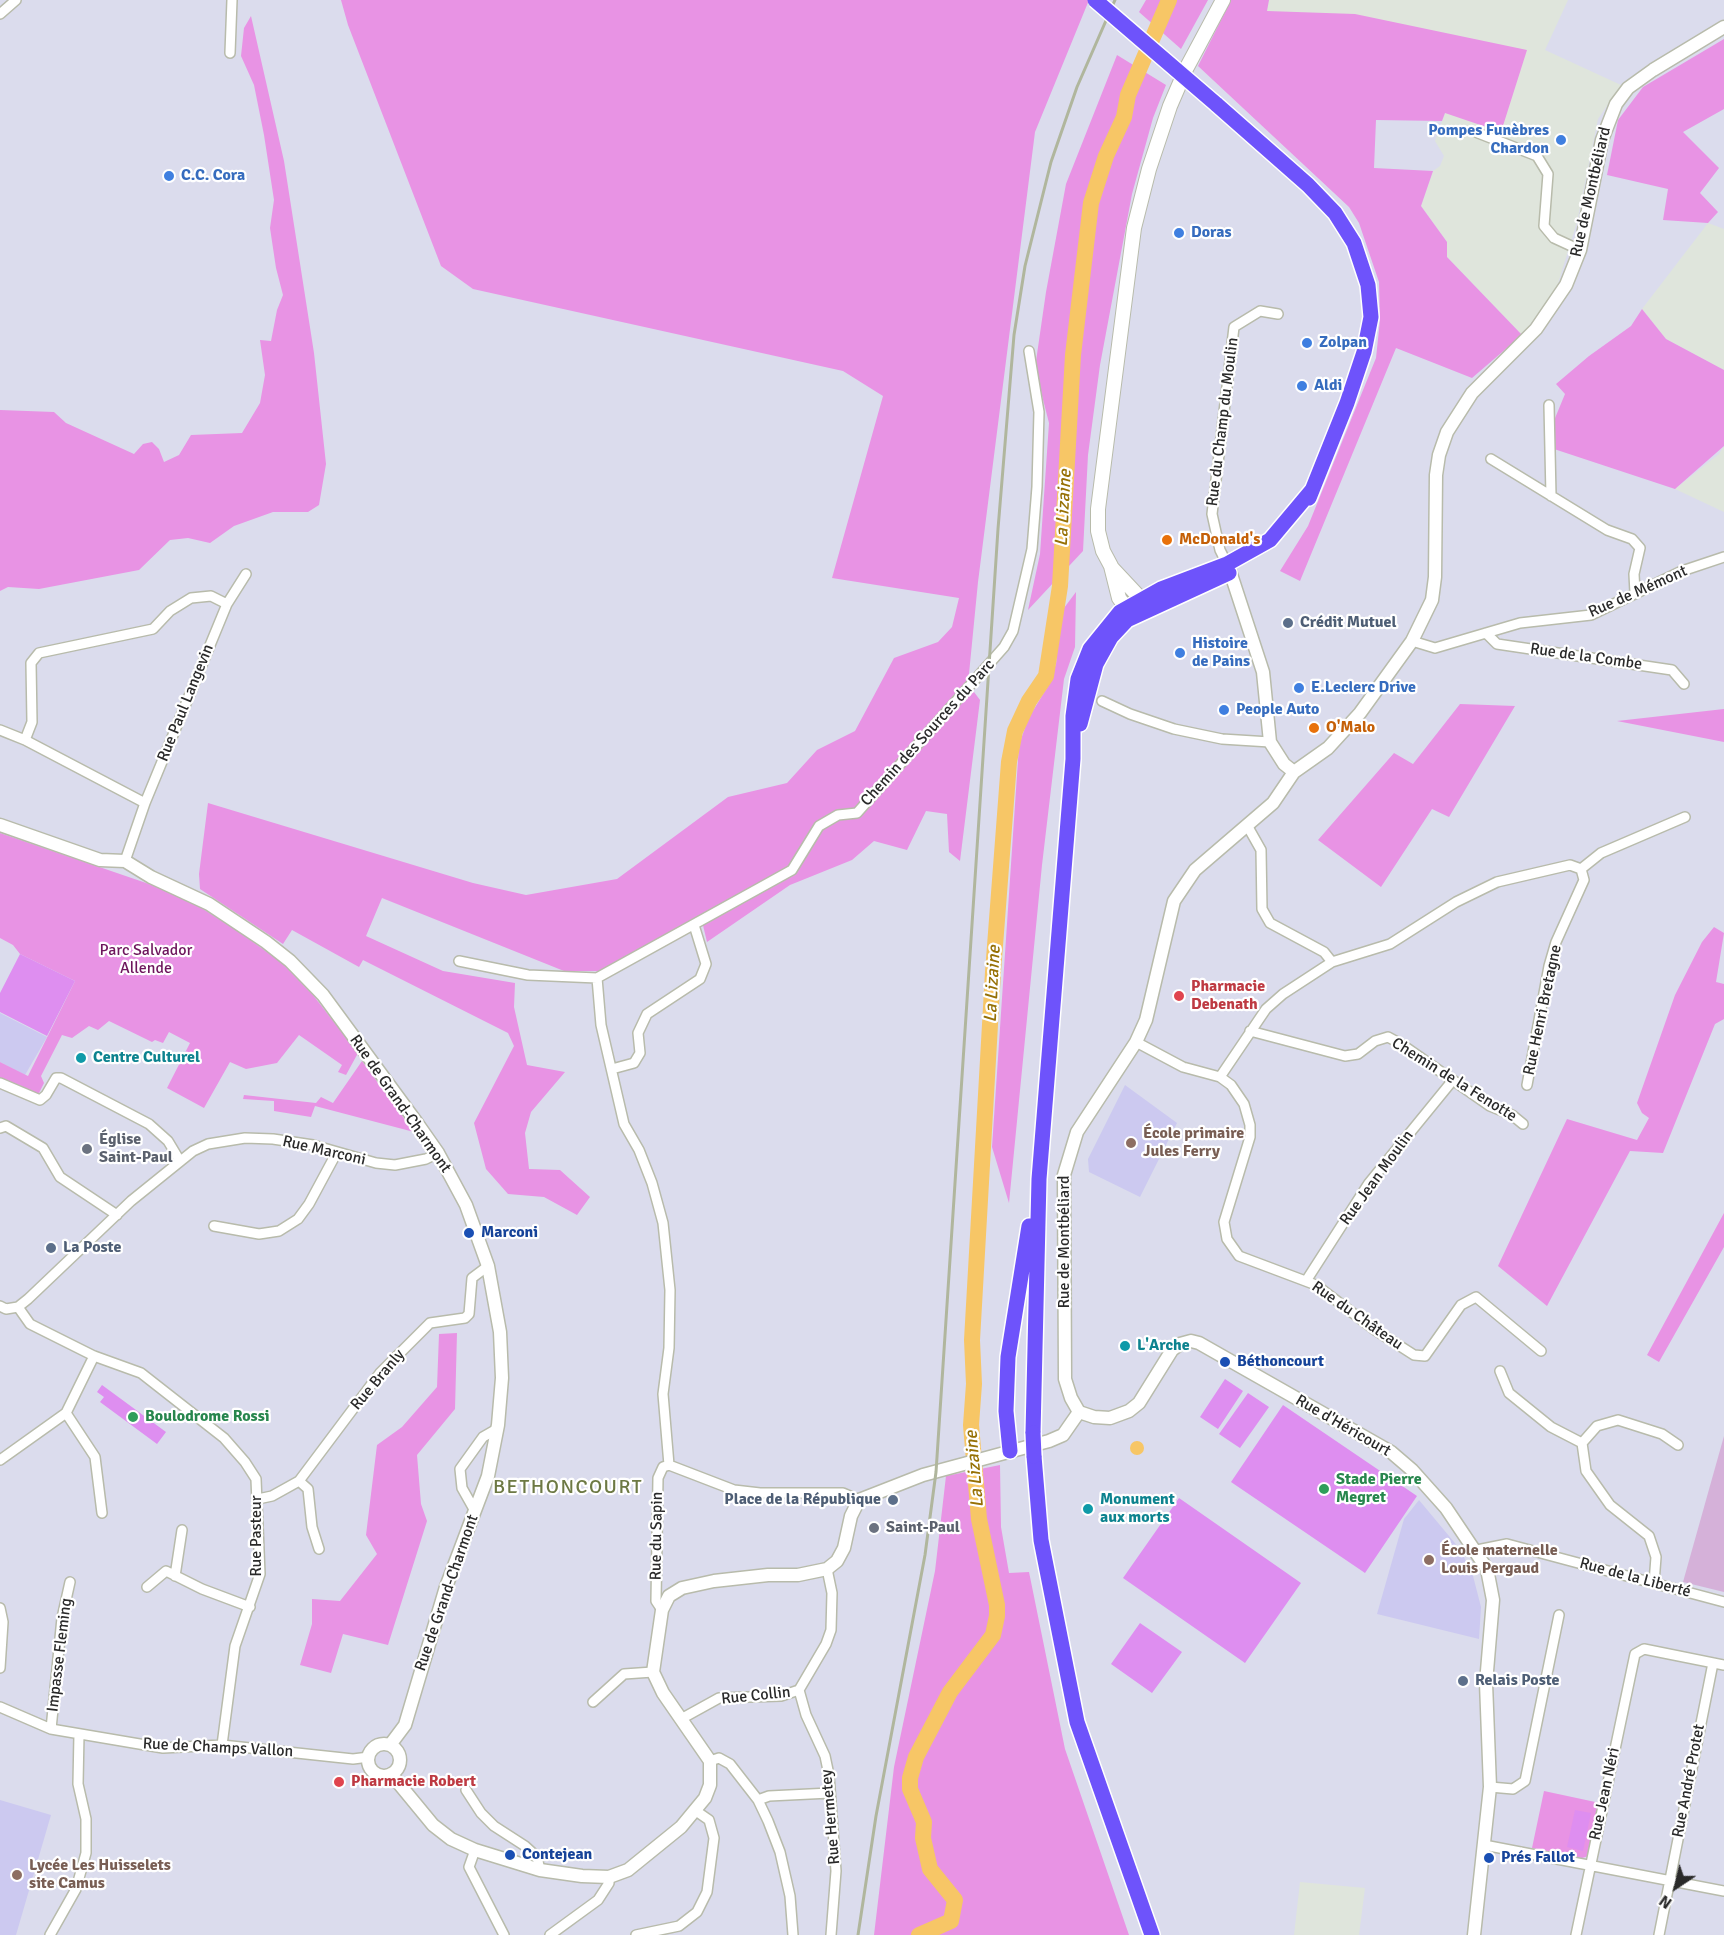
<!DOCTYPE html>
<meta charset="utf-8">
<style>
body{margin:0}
#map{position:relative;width:1724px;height:1935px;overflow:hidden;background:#dbdced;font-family:Signika,sans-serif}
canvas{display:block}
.north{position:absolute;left:1646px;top:1857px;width:60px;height:60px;-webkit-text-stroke:4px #fff;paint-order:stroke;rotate:215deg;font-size:16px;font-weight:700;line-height:24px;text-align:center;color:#2a2a2a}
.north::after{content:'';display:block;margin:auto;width:21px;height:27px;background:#2a2a2a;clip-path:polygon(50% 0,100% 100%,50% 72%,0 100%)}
</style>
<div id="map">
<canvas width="1724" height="1935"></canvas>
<div class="north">N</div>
</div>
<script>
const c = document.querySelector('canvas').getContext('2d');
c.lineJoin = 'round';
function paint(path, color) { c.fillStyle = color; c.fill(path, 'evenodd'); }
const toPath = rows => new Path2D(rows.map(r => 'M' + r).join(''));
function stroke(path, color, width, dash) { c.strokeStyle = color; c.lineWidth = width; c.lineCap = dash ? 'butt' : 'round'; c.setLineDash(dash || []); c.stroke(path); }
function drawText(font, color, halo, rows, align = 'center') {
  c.font = font + ' Signika,sans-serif'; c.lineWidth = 4.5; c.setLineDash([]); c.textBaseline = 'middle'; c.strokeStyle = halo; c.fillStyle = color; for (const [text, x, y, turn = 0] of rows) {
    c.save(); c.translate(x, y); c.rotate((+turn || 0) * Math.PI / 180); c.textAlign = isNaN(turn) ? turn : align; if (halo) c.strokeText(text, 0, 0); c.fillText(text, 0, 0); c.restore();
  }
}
paint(toPath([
 [1269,0,1568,0,1545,50,1621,85,1598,119,1577,222,1556,290,1522,335,1447,257,1447,242,1421,206,1433,171,1440,166,1444,156,1435,141,1445,113,1266,11],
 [1708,223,1724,229,1724,370,1666,339,1642,309],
 [1724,446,1724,512,1675,489,1719,454],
 [1300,1882,1365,1888,1359,1935,1294,1935]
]), '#dfe5dc');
paint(toPath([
 [0,1013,47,1037,25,1075,0,1062],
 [1125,1085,1177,1123,1140,1197,1089,1172,1088,1159],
 [1419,1500,1459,1548,1472,1572,1481,1607,1479,1639,1377,1614,1404,1519],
 [0,1800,51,1815,16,1935,0,1935]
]), '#ccc9f0');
paint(toPath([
 [341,0,1089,0,1035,132,978,582,968,684,980,700,960,861,949,852,947,814,926,811,907,850,874,841,852,860,790,885,707,942,701,917,603,971,564,971,382,898,366,936,443,971,515,983,514,1007,527,1065,565,1072,531,1112,525,1133,529,1169,560,1170,590,1197,577,1215,544,1197,508,1194,486,1169,474,1123,514,1046,508,1033,363,960,359,967,292,930,283,944,200,889,199,874,208,803,473,883,526,895,617,879,728,797,787,783,817,750,855,731,894,658,938,642,952,627,959,598,832,578,883,396,843,371,473,289,441,266,348,25],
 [1146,0,1208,0,1181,49,1139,12],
 [1231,0,1269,0,1267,11,1355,14,1527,50,1501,132,1445,113,1442,121,1376,120,1374,168,1433,171,1421,206,1447,242,1447,257,1522,335,1472,378,1396,348,1300,581,1280,571,1308,526,1376,358,1380,320,1379,282,1359,223,1349,207,1198,66],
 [251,16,284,161,314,353,326,464,319,505,308,512,273,512,234,526,210,543,188,538,170,540,139,570,39,589,8,587,0,591,0,410,54,412,66,423,134,454,143,444,152,442,159,449,164,462,179,455,191,435,242,433,260,403,265,375,260,340,271,341,277,310,283,295,276,268,270,228,274,200,264,135,254,85,241,56,244,28],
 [1724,39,1724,109,1683,132,1719,168,1700,193,1718,212,1708,223,1663,220,1668,189,1607,175,1618,120,1643,87],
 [1117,55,1166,85,1153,118,1132,194,1100,365,1088,455,1083,551,1028,610,1040,554,1049,423,1035,368,1046,292,1066,184],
 [1642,309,1666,339,1724,370,1724,446,1675,489,1554,449,1553,423,1565,394,1556,384,1589,356,1631,326],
 [1076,592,1075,647,1064,679,1042,865,1009,1203,992,1147,1019,745,1028,719,1048,686,1056,664,1061,612],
 [1460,704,1515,706,1449,817,1432,809,1381,887,1318,840,1394,753,1413,764],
 [1724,709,1724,742,1617,721],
 [0,833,152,885,200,907,239,932,281,962,313,995,358,1053,346,1075,338,1072,342,1065,299,1035,277,1063,246,1069,230,1062,204,1108,167,1088,190,1043,169,1032,163,1043,155,1040,152,1042,109,1021,98,1030,89,1026,72,1038,62,1035,41,1076,44,1083,39,1093,32,1095,0,1079,0,1062,28,1076,75,981,20,954,13,945,0,938],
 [1714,927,1724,933,1716,982,1724,984,1724,1019,1715,1024,1663,1153,1630,1151,1547,1306,1498,1266,1567,1119,1637,1140,1649,1118,1642,1113,1637,1103,1675,995,1702,942],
 [362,1061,414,1132,315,1106,311,1117,274,1111,274,1101,243,1099,244,1095,316,1103,321,1097,333,1103],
 [1724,1213,1724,1247,1659,1362,1647,1355],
 [457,1333,455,1409,417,1455,421,1504,427,1521,388,1645,343,1634,331,1673,300,1665,312,1624,312,1599,340,1601,377,1554,366,1535,377,1445,402,1427,437,1387,439,1334],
 [1000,1465,1001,1527,1009,1573,1029,1572,1065,1749,1129,1935,874,1935,894,1767,935,1571,946,1476],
 [1544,1791,1600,1803,1589,1856,1582,1858,1532,1848]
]), '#e893e4');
paint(toPath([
 [1724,1436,1724,1592,1683,1582]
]), '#d5b1d9');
paint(toPath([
 [20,954,75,981,47,1036,0,1012,0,993],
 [1225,1379,1243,1391,1218,1429,1200,1417],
 [102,1385,166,1432,157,1444,100,1402,104,1397,97,1392],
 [1248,1393,1269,1407,1240,1448,1219,1434],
 [1283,1405,1417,1496,1365,1573,1231,1482],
 [1179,1498,1301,1583,1245,1663,1123,1578],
 [1140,1623,1182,1652,1152,1693,1111,1664],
 [1575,1810,1591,1813,1583,1851,1567,1847]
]), '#de8ef0');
paint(toPath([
 '1130 1448a7 7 0 1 1 14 0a7 7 0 1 1-14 0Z'
]), '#f7c666');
stroke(toPath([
 [919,1935,951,1921,955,1900,930,1869,923,1838,924,1822,910,1789,910,1778,916,1757,950,1692,993,1635,997,1616,997,1605,979,1519,971,1425,974,1384,972,1340,993,972,1009,762,1015,731,1029,701,1046,676,1060,586,1073,355,1091,203,1106,156,1124,117,1128,95,1169,0]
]), '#f7c666', 16);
const minor = toPath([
 [0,14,16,0],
 [230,53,232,0],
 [1478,133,1537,156,1548,174,1544,226,1554,238,1580,250],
 [1549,405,1551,496],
 [1491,459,1607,530,1632,539,1640,548,1634,574,1635,593],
 [1227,564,1220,550,1212,514,1234,327,1260,311,1278,314],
 [1486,633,1497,644,1672,670,1684,684],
 [1412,641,1435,648,1520,623,1591,615,1682,571,1724,557],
 [1102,701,1130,714,1174,729,1222,739,1270,742],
 [0,730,25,740,145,803],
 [25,740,32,722,31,663,39,653,153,629,170,611,191,598,211,596,227,604],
 [1248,827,1261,850,1262,909,1270,923,1324,952,1332,962,1390,944,1456,902,1497,882,1570,865,1581,869,1601,853,1685,817],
 [125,861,145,803,227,604,246,574],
 [459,961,528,975,597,978,792,870,819,826,838,815,857,813,1004,647,1013,631,1032,549,1037,487,1039,412,1029,351],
 [597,978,601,1025,624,1124,639,1150,652,1183,663,1223,670,1290,669,1348,663,1394,669,1465],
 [1250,1031,1345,1056,1358,1054,1375,1041,1388,1037,1401,1044,1490,1106,1512,1115,1523,1124],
 [1136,1042,1183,1067,1220,1077,1231,1085,1244,1104,1250,1125,1250,1137,1224,1222,1227,1239,1239,1256,1316,1285,1375,1330,1414,1355,1425,1356,1461,1305,1476,1297,1541,1351],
 [612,1069,634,1063,640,1053,638,1033,647,1014,700,979,706,964,694,925],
 [1220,1077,1266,1009,1283,994,1332,962],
 [0,1083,40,1100,46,1095,56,1078,61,1078,149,1124,168,1141,180,1161],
 [1527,1085,1549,966,1556,942,1584,880,1581,869],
 [0,1128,6,1126,43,1148,60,1177,117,1215],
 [214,1226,259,1234,279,1231,298,1219,309,1204,337,1152],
 [1306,1281,1369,1183,1453,1080],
 [0,1306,6,1309,18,1307,28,1299,131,1201,193,1151,208,1144,245,1138,273,1139,313,1145,376,1163,395,1165,426,1159,438,1153],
 [18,1307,30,1324,94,1356,141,1373,224,1438,245,1462,256,1479,260,1574,235,1646,222,1745],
 [1500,1371,1509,1393,1551,1427,1582,1443],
 [66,1413,95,1457,102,1513],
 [0,1460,66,1413,94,1356],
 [669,1465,734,1490,760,1493,843,1493,859,1500],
 [299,1481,308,1489,312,1527,319,1549],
 [258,1499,272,1496,299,1481,380,1373,430,1323,465,1318,469,1314,472,1278,488,1266],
 [475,1511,462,1488,460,1469,483,1437,497,1429],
 [1477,1550,1507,1544,1724,1602],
 [827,1569,832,1593,831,1630,826,1644,799,1690,806,1715,825,1756,829,1775,836,1871,831,1935],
 [175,1576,182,1530],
 [1654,1583,1656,1557,1649,1536,1610,1505,1586,1471,1582,1443,1597,1426,1618,1420,1662,1434,1678,1445],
 [147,1587,166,1571,202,1589,250,1607],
 [0,1608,3,1622,0,1668],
 [662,1610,656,1601,658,1478,663,1467,669,1465],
 [593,1702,624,1674,653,1672],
 [0,1707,51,1729,163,1748,222,1745,353,1759,369,1757],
 [681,1719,719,1698,781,1696,799,1690],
 [51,1729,62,1618,70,1582],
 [710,1761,719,1758,730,1764,758,1800,768,1821,780,1852,790,1896,793,1935],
 [1490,1787,1513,1789,1525,1781,1559,1615],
 [466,1790,481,1813,494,1826,525,1846,537,1857,540,1870],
 [758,1800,769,1796,830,1793],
 [1484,1845,1724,1891],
 [475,1850,469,1867,504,1935],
 [50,1935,76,1889,86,1853,86,1819,78,1784,79,1734],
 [550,1935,598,1900,609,1883,609,1877],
 [636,1935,679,1926,697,1912,707,1892,714,1838,709,1820,696,1811],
 [1576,1935,1635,1654,1644,1649,1724,1665],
 [1659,1935,1713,1663]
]);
const tertiary = toPath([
 [1228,565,1263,672,1270,742,1284,764,1294,772],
 [0,825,100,860,125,861,151,877,209,904,266,942,290,961,323,995,417,1123,438,1153,466,1205,488,1266,500,1332,502,1378,498,1425,488,1476,446,1587,405,1725,390,1745],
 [1079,1412,1071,1398,1065,1379,1064,1175,1077,1132,1136,1042,1146,1020,1174,901,1195,870,1273,803,1294,772,1328,748,1360,713,1412,641,1432,600,1435,577,1436,475,1439,455,1447,432,1472,393,1536,329,1566,285,1580,250,1602,140,1616,104,1628,88,1653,70,1724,27],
 [1079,1412,1094,1417,1110,1418,1129,1411,1139,1403,1172,1350,1180,1344,1191,1341,1199,1343,1391,1452,1412,1470,1446,1508,1487,1569,1493,1600,1486,1683,1490,1787,1474,1935],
 '368 1760a16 16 0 1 1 32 0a16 16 0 1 1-32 0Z',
 [391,1774,433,1825,451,1839,475,1850,540,1870,582,1876,609,1877,628,1870,681,1827,705,1798,710,1785,710,1761,663,1693,653,1672,662,1610,669,1596,682,1588,714,1581,768,1575,798,1575,827,1569,837,1561,844,1548,851,1516,859,1500,923,1475,1049,1441,1063,1435,1079,1412]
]);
const secondary = toPath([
 [1112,568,1141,599,1145,609],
 [1131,615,1119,598,1111,566,1103,551,1098,531,1098,509,1134,228,1149,169,1170,106,1186,69,1223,0]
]);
const primary = toPath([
 [1216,104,1308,185,1335,213,1354,243,1368,285,1371,317,1364,352,1347,403,1309,498],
 [1080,724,1096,664,1111,637,1127,620,1229,573],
 [1033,1433,1039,1179,1073,759,1073,716,1078,679,1090,649,1120,612,1161,589,1227,564,1270,540,1312,490],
 [1010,1451,1006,1411,1008,1357,1029,1226],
 [1034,1456,1041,1540,1077,1722,1152,1935]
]);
stroke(minor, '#b8bbab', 12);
stroke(tertiary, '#b8bbab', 15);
stroke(secondary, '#b8bbab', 16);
stroke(primary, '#fff', 18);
stroke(minor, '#fff', 9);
stroke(tertiary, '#fff', 12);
stroke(secondary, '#fff', 14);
stroke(primary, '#6e53fb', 15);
stroke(toPath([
 [858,1935,876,1816,925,1555,936,1472,998,529,1014,335,1025,266,1051,162,1077,87,1115,0]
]), '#b0b69d', 3);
const primaryBridge = toPath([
 [1095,0,1216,104],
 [1033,1433,1034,1456]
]);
stroke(primaryBridge, '#fff', 18, []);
stroke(primaryBridge, '#6e53fb', 15);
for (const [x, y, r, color] of [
 [1561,140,6,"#3f7fe0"],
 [169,176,6,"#3f7fe0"],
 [1179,233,6,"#3f7fe0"],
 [1307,343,6,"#3f7fe0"],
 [1302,386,6,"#3f7fe0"],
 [1167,540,6,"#e8710a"],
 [1288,623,6,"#5c6f8a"],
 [1180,653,6,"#3f7fe0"],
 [1299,688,6,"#3f7fe0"],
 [1224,710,6,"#3f7fe0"],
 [1314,728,6,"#e8710a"],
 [1179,996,6,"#e0444e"],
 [81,1058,6,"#0f9aa8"],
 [1131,1143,6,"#8d6e63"],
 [87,1149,6,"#6b7280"],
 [469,1233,6,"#1a4fb4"],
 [51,1248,6,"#5c6f8a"],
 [1125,1346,6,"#0f9aa8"],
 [1225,1362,6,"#1a4fb4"],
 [133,1417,6,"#2e9e5b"],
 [1324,1489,6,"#2e9e5b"],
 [893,1500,6,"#5c6f8a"],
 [1088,1509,6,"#0f9aa8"],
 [874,1528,6,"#6b7280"],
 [1429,1560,6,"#8d6e63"],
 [1463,1681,6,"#5c6f8a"],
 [339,1782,6,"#e0444e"],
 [510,1855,6,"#1a4fb4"],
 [1489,1858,6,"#1a4fb4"],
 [17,1875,6,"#8d6e63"]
]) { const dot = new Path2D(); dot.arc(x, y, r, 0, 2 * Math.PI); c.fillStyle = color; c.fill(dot); stroke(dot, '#fff', 2); }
drawText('bold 16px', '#366cbe', '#fff', [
 ["Pompes Funèbres",1549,131,"right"],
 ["Chardon",1549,149,"right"],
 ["C.C. Cora",181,176],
 ["Doras",1191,233],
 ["Zolpan",1319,343],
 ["Aldi",1314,386],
 ["Histoire",1192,644],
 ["de Pains",1192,662],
 ["E.Leclerc Drive",1311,688],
 ["People Auto",1236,710]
], 'left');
drawText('16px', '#2a2a2a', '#fff', [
 ["Rue de Montbéliard",1591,192,-77],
 ["Rue du Champ du Moulin",1223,422,-83],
 ["Rue de Mémont",1638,592,-24],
 ["Rue de la Combe",1586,657,8],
 ["Rue Paul Langevin",186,703,-68],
 ["Chemin des Sources du Parc",928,733,-48],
 ["Rue Henri Bretagne",1543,1010,-78],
 ["Chemin de la Fenotte",1454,1080,32],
 ["Rue de Grand-Charmont",400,1104,55],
 ["Rue Marconi",324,1151,13],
 ["Rue Jean Moulin",1377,1178,-54],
 ["Rue de Montbéliard",1065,1242,-90],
 ["Rue du Château",1357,1316,35],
 ["Rue Branly",378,1380,-50],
 ["Rue d'Héricourt",1343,1426,30],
 ["Rue Pasteur",257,1536,-90],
 ["Rue du Sapin",657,1536,-89],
 ["Rue de la Liberté",1635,1578,15],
 ["Rue de Grand-Charmont",447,1593,-71],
 ["Impasse Fleming",60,1655,-83],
 ["Rue Collin",756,1696,-6],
 ["Rue de Champs Vallon",218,1748,3],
 ["Rue André Protet",1689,1781,-79],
 ["Rue Jean Néri",1605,1794,-78],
 ["Rue Hermetey",831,1817,-95]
]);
drawText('bold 16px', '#c56008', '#fff', [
 ["McDonald's",1179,540],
 ["O'Malo",1326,728]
], 'left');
drawText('bold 16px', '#4e5e75', '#fff', [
 ["Crédit Mutuel",1300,623],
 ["La Poste",63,1248],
 ["Place de la République",881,1500,"right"],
 ["Relais Poste",1475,1681]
], 'left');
drawText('16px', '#6d155c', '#fff', [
 ["Parc Salvador",146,951],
 ["Allende",146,969]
]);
drawText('bold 16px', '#be3a42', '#fff', [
 ["Pharmacie",1191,987],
 ["Debenath",1191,1005],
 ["Pharmacie Robert",351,1782]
], 'left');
drawText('bold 16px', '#0d838f', '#fff', [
 ["Centre Culturel",93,1058],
 ["L'Arche",1137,1346],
 ["Monument",1100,1500],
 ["aux morts",1100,1518]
], 'left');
drawText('bold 16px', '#785e54', '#fff', [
 ["École primaire",1143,1134],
 ["Jules Ferry",1143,1152],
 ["École maternelle",1441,1551],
 ["Louis Pergaud",1441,1569],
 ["Lycée Les Huisselets",29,1866],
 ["site Camus",29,1884]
], 'left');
drawText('bold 16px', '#5b616d', '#fff', [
 ["Église",99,1140],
 ["Saint-Paul",99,1158],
 ["Saint-Paul",886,1528]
], 'left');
drawText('bold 16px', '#164399', '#fff', [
 ["Marconi",481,1233],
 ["Béthoncourt",1237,1362],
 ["Contejean",522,1855],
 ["Prés Fallot",1501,1858]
], 'left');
drawText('bold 16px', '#27864d', '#fff', [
 ["Boulodrome Rossi",145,1417],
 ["Stade Pierre",1336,1480],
 ["Megret",1336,1498]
], 'left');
drawText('italic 18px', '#967005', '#fff', [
 ["La Lizaine",1064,508,-87],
 ["La Lizaine",993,984,-87],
 ["La Lizaine",975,1469,-95]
]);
c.letterSpacing = '1.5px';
drawText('20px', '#6d7944', '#fff', [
 ["BETHONCOURT",568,1488]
]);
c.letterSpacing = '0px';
</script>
